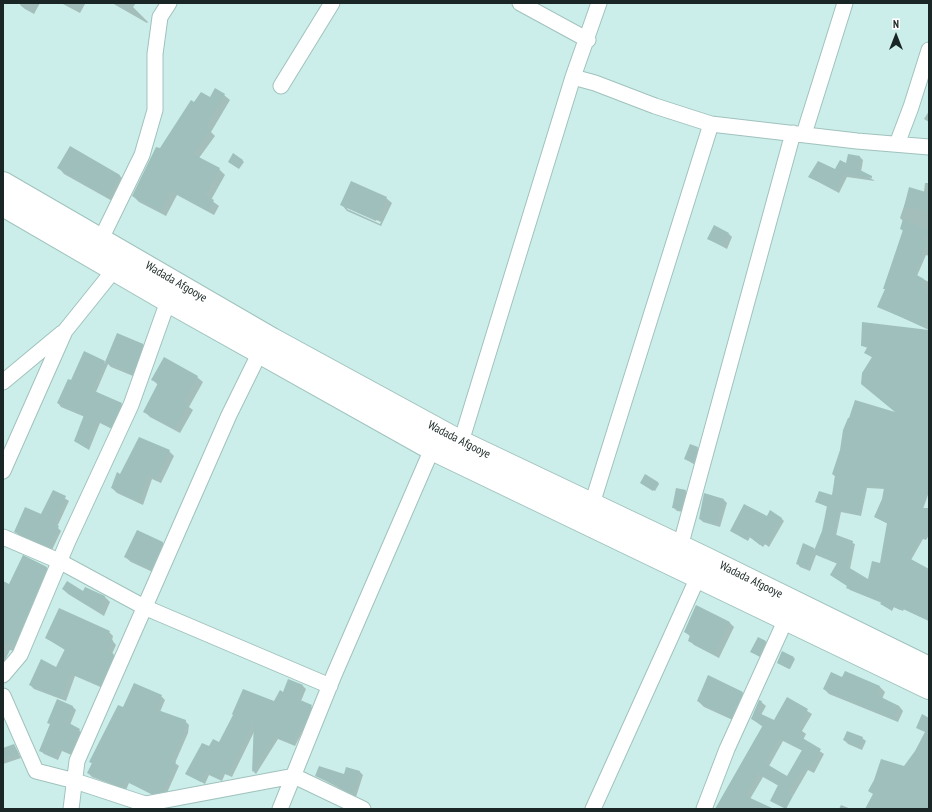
<!DOCTYPE html>
<style>
body{margin:0}
#map{position:relative;width:932px;height:812px;overflow:hidden;background:#cceeea;font-family:"PT Sans Narrow",sans-serif}
canvas{display:block}
.frame{position:absolute;inset:0;border:4px solid #192625;pointer-events:none}
.north{position:absolute;left:876px;top:16px;width:40px;height:40px;-webkit-text-stroke:3px #fff;paint-order:stroke;rotate:0deg;font-size:11px;font-weight:700;line-height:16px;text-align:center;color:#192625}
.north::after{content:'';display:block;margin:auto;width:14px;height:18px;background:#192625;clip-path:polygon(50% 0,100% 100%,50% 72%,0 100%)}
</style>
<div id="map">
<canvas width="932" height="812"></canvas>
<div class="frame"></div>
<div class="north">N</div>
</div>
<script>
const c = document.querySelector('canvas').getContext('2d');
c.lineJoin = 'round';
function paint(path, color) { c.fillStyle = color; c.fill(path, 'evenodd'); }
const toPath = rows => new Path2D(rows.map(r => 'M' + r).join(''));
function stroke(path, color, width, dash) { c.strokeStyle = color; c.lineWidth = width; c.lineCap = dash ? 'butt' : 'round'; c.setLineDash(dash || []); c.stroke(path); }
function drawText(font, color, halo, rows, align = 'center') {
  c.font = font + ' "PT Sans Narrow",sans-serif'; c.lineWidth = 3; c.setLineDash([]); c.textBaseline = 'middle'; c.strokeStyle = halo; c.fillStyle = color; for (const [text, x, y, turn = 0] of rows) {
    c.save(); c.translate(x, y); c.rotate((+turn || 0) * Math.PI / 180); c.textAlign = isNaN(turn) ? turn : align; if (halo) c.strokeText(text, 0, 0); c.fillText(text, 0, 0); c.restore();
  }
}
paint(toPath([
 [21,3,40,3,34,14,25,9,20,5],
 [61,3,84,3,85,4,80,13],
 [112,3,136,3,133,7,148,22,147,23],
 [224,95,230,100,211,132,215,136,199,158,219,169,225,175,211,200,219,206,214,215,177,195,166,216,139,202,133,196,160,149,195,104],
 [929,111,929,122,924,119],
 [70,148,120,176,125,181,114,202,64,174,59,168],
 [860,157,863,160,861,172,875,181,847,177,839,193,809,177,836,170],
 [242,160,244,162,239,169,230,163],
 [925,183,929,183,929,256,926,255,917,276,929,282,929,330,879,307,886,290,884,288,903,231,901,229,903,221,900,218,910,188,924,192],
 [386,198,392,203,381,226,347,211,342,205],
 [347,207,381,222,380,224,347,209],
 [729,234,732,237,727,249,708,239],
 [929,331,929,492,923,509,929,509,929,535,926,540,923,539,911,560,882,569,888,524,875,517,883,500,885,489,867,488,861,516,841,512,836,536,855,544,850,569,869,581,929,585,929,621,904,609,903,611,894,607,892,611,884,606,882,603,850,590,848,586,831,575,838,564,816,555,810,571,800,567,797,563,814,548,815,550,823,531,828,507,816,502,833,497,835,476,833,474,898,414,873,358,866,353,868,348,862,346],
 [118,334,143,344,148,350,138,378,111,367,108,364,96,392,121,404,125,408,114,430,100,423,89,450,75,441,85,417,61,407,58,403,72,381,104,362,105,363],
 [197,377,203,382,189,407,193,410,180,433,150,417,144,411,158,385,153,380],
 [697,448,701,452,697,466,685,459],
 [169,451,174,456,161,483,152,479,143,505,117,493,112,488,120,475],
 [658,482,659,484,655,491,643,484],
 [53,491,69,501,57,527,61,531,52,550,19,535,15,532,41,515],
 [686,491,689,494,684,512,677,511,673,507],
 [705,494,724,500,727,503,720,527,703,522,700,519],
 [767,517,781,518,784,521,769,547,765,544,763,547,750,537,748,541,731,531],
 [138,531,163,543,168,549,157,574,131,562,125,557],
 [23,557,47,568,52,573,18,652,10,650,3,664,3,582,10,585],
 [86,588,105,597,110,602,104,616,68,594,63,589,84,592],
 [696,606,730,623,734,627,719,658,694,645,689,640,691,637,685,632],
 [109,632,113,636,112,640,116,645,112,654,118,659,105,689,75,676,66,701,34,689,30,685,57,668,65,650,46,638],
 [765,642,767,643,760,657,753,653],
 [794,658,795,659,790,669,778,663],
 [846,672,880,687,885,692,882,699,899,706,903,711,898,722,829,694,824,689,843,679],
 [288,681,303,686,306,689,301,701,315,709,307,728,305,727,295,746,278,739,256,774,253,771,255,730,232,777,225,774,222,781,209,775,205,784,186,774,210,748,219,743,275,703,284,693],
 [742,693,748,698,737,722,704,707,698,701],
 [161,696,165,700,160,712,185,721,189,725,188,733,175,763,179,766,166,795,157,797,129,783,126,790,92,777,88,773,93,764,90,762,124,709],
 [788,699,812,714,802,731,806,734,803,740,824,754,814,773,808,770,793,796,782,791,779,786,763,777,750,799,768,809,716,809,763,727,752,719,760,701,766,706,761,715,774,722],
 [783,741,803,751,787,777,769,766],
 [58,700,73,707,76,710,70,725,83,733,74,756,62,751,58,760,44,754,40,750,51,725,49,723],
 [862,738,866,741,862,750,848,744,844,740],
 [14,745,21,758,3,764,3,749],
 [347,768,360,772,363,775,356,797,316,776,344,776],
 [841,805,851,809,839,809]
]), '#0003');
paint(toPath([
 [215,88,225,94,206,126,210,129,193,154,220,168,205,195,214,200,208,211,171,191,161,211,132,196,156,147,160,148,191,100,194,102,201,92,210,97],
 [70,146,120,175,108,197,57,168],
 [233,153,243,160,238,168,228,162],
 [848,154,860,156,858,169,872,176,872,178,844,174,836,190,808,177,818,161,835,169,840,160,846,163],
 [351,181,387,197,376,221,340,205],
 [909,187,929,193,929,211,904,207],
 [903,219,929,231,928,238,923,236,922,239,927,241,915,274,924,279,922,284,927,287,924,292,929,296,925,327,877,307,885,289,883,289,903,230,900,229],
 [714,225,729,233,723,246,707,239],
 [862,322,929,330,929,486,921,508,929,508,929,530,923,539,921,537,909,558,929,569,929,621,901,608,900,610,892,606,890,609,880,604,882,602,846,588,847,586,830,575,837,563,813,553,822,531,827,506,815,502,819,491,832,495,835,476,832,474,840,450,843,430,848,418,849,418,855,400,895,412,861,384,862,373,872,357,864,353,868,346,861,346],
 [865,486,884,488,882,499,874,517,887,523,880,563,872,561,868,579,848,567,853,541,834,534,839,510,859,515],
 [117,333,143,344,133,373,105,362],
 [84,351,105,361,92,390,122,403,111,427,97,421,86,448,74,441,84,415,57,403,68,379,71,380],
 [164,357,198,376,184,402,188,404,175,428,143,412,158,383,151,380],
 [139,437,170,450,156,479,147,475,139,501,111,488,117,472,120,474],
 [690,444,698,447,694,463,684,459],
 [645,474,658,482,653,491,640,483],
 [676,488,686,490,681,509,672,508],
 [53,490,66,496,54,524,59,526,49,547,14,532,25,507,41,514],
 [704,493,724,499,716,524,699,519],
 [744,504,767,516,770,510,782,518,765,545,762,542,760,545,747,535,745,539,730,531],
 [137,530,163,542,151,569,124,557],
 [803,543,814,548,807,568,796,564],
 [23,555,47,567,14,645,3,641,3,581,9,584],
 [67,581,83,591,85,587,105,596,99,612,62,589],
 [696,605,730,622,714,654,688,641,690,635,684,632],
 [59,608,110,631,107,637,113,640,108,651,114,654,100,686,70,673,61,698,29,685,41,659,56,667,65,649,45,638],
 [758,637,766,641,759,656,750,652],
 [782,651,794,657,789,669,777,663],
 [845,671,880,686,877,695,899,706,893,718,823,689,831,672,842,677],
 [708,675,743,692,731,718,697,701],
 [288,679,303,685,298,699,312,705,304,726,301,725,292,744,275,736,252,772,254,721,228,775,222,772,219,779,205,772,201,782,185,774,202,743,209,746,213,739,219,742,233,715,232,714,243,689,274,701,280,690,283,692],
 [134,683,162,695,155,709,186,720,185,729,171,760,176,762,162,792,152,794,125,780,122,787,87,773,92,763,89,762,118,705,123,707],
 [787,697,808,709,798,727,802,729,799,736,821,749,809,770,804,767,788,793,793,796,786,809,770,801,778,785,758,773,746,796,774,809,715,809,763,725,751,719,759,700,762,701,757,712,774,720],
 [779,738,802,750,787,776,765,763],
 [57,699,73,706,67,722,80,729,70,753,58,748,55,757,39,751,50,724,47,723],
 [922,714,929,718,929,809,865,809,873,794,868,791,874,780,881,759,904,766,915,751,925,732,916,728],
 [847,731,863,737,859,747,843,740],
 [14,744,19,754,3,759,3,748],
 [319,766,344,774,346,767,360,771,353,794,339,788,340,786,315,776]
]), '#9ebfbb');
const minor = toPath([
 [520,3,588,40],
 [573,77,595,83,655,106,711,124,857,141,929,147],
 [281,86,332,3],
 [804,134,845,3],
 [897,144,911,107,929,50],
 [101,239,142,155,155,110,155,54,160,17,169,3],
 [3,382,62,333],
 [461,442,573,77,599,3],
 [3,471,65,331,114,270],
 [592,504,711,124],
 [3,537,59,561,144,607,330,686],
 [680,547,793,133],
 [3,675,20,655,68,541,131,405,168,301],
 [3,696,36,771,75,781,145,804,294,776,363,809],
 [71,809,77,761,229,415,260,352],
 [280,809,334,675,432,449],
 [593,809,698,577],
 [704,809,727,749,786,619]
]);
const highway = toPath([
 [3,183,272,339,461,442,703,557,929,668],
 [3,205,168,301,432,449,929,688]
]);
stroke(minor, '#a0c2bd', 17);
stroke(highway, '#a0c2bd', 24);
stroke(minor, '#fff', 15);
stroke(highway, '#fff', 22);
drawText('12px', '#192625', '#fff', [
 ["Wadada Afgooye",176,282,30],
 ["Wadada Afgooye",459,440,27],
 ["Wadada Afgooye",751,580,26]
]);
</script>
